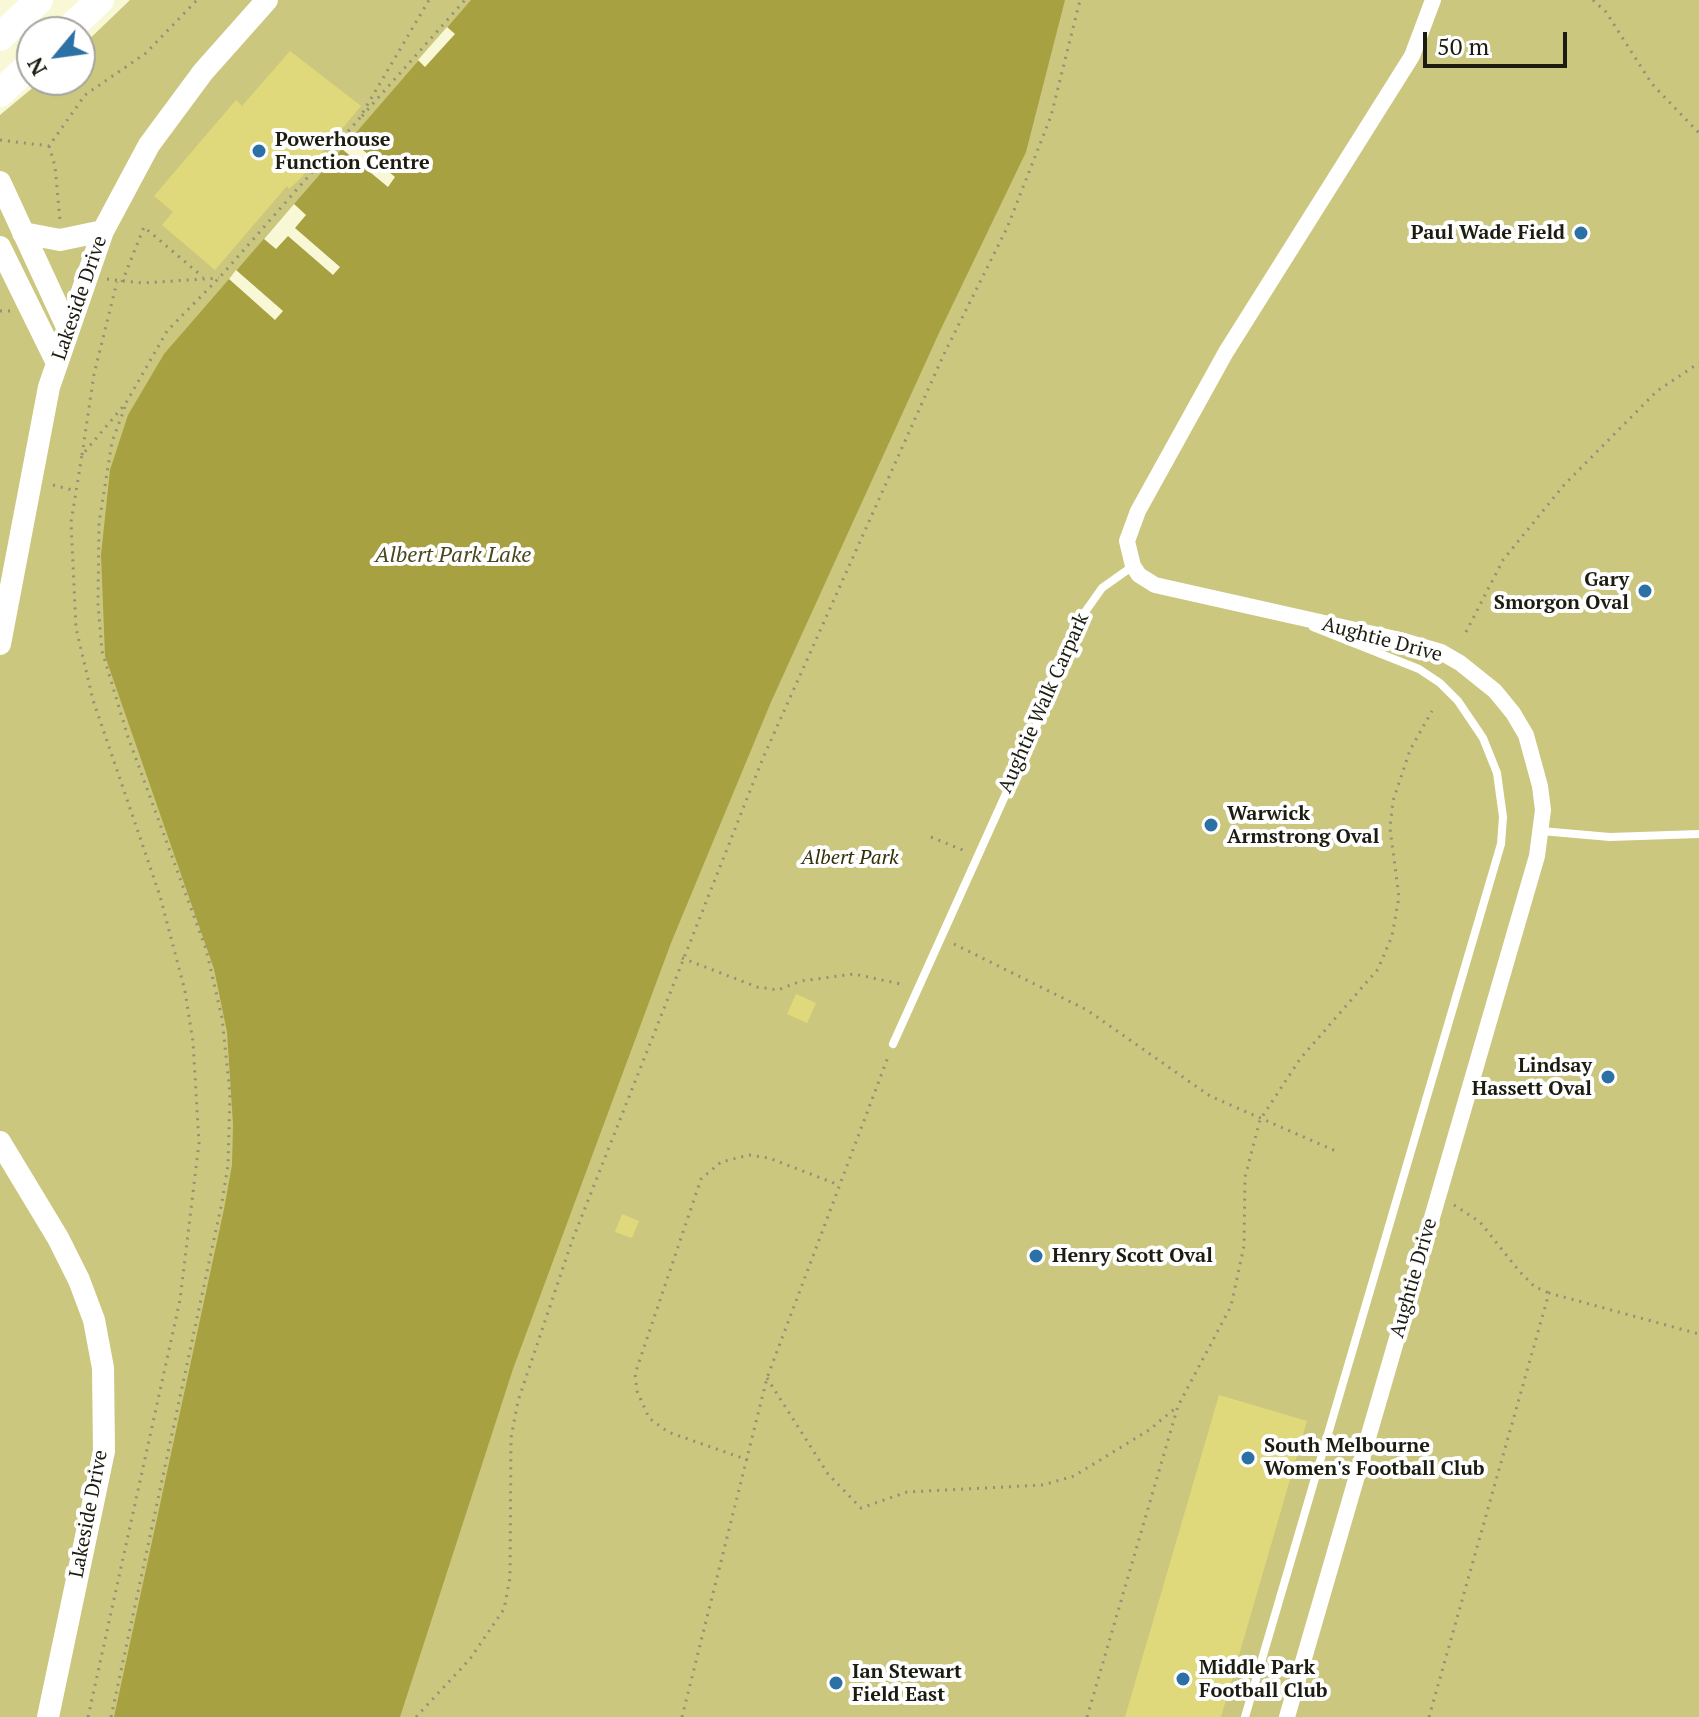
<!DOCTYPE html>
<style>
body{margin:0}
#map{position:relative;width:1699px;height:1717px;overflow:hidden;background:#f9f8d6;font-family:"PT Serif",serif}
canvas{display:block}
.north{position:absolute;left:16px;top:16px;width:80px;height:80px;box-sizing:border-box;background:#fff;border:2px solid #a5a49f;border-radius:50%;rotate:241deg;font-size:22px;font-weight:700;line-height:32px;text-align:center;color:#1d1c10}
.north::after{content:'';display:block;margin:auto;width:28px;height:36px;background:#2c71a6;clip-path:polygon(50% 0,100% 100%,50% 72%,0 100%)}
.scale{position:absolute;left:1423px;top:32px;width:144px;height:36px;box-sizing:border-box;border:4px solid #1d1c10;border-top:0;padding-left:10px;font-size:24px;line-height:28px;white-space:nowrap;color:#1d1c10;-webkit-text-stroke:6px #fff;paint-order:stroke}
</style>
<div id="map">
<canvas width="1699" height="1717"></canvas>
<div class="north">N</div>
<div class="scale">50 m</div>
</div>
<script>
const c = document.querySelector('canvas').getContext('2d');
c.lineJoin = 'round';
function paint(path, color) { c.fillStyle = color; c.fill(path, 'evenodd'); }
const toPath = rows => new Path2D(rows.map(r => 'M' + r).join(''));
function stroke(path, color, width, dash) { c.strokeStyle = color; c.lineWidth = width; c.lineCap = dash ? 'butt' : 'round'; c.setLineDash(dash || []); c.stroke(path); }
function drawText(font, color, halo, rows, align = 'center') {
  c.font = font + ' "PT Serif",serif'; c.lineWidth = 8; c.setLineDash([]); c.textBaseline = 'middle'; c.strokeStyle = halo; c.fillStyle = color; for (const [text, x, y, turn = 0] of rows) {
    c.save(); c.translate(x, y); c.rotate((+turn || 0) * Math.PI / 180); c.textAlign = isNaN(turn) ? turn : align; if (halo) c.strokeText(text, 0, 0); c.fillText(text, 0, 0); c.restore();
  }
}
paint(toPath([
 [130,0,1699,0,1699,1717,0,1717,0,115,42,80,80,80,80,48]
]), '#ccc77f');
paint(toPath([
 [471,0,1065,0,1026,152,939,333,771,702,671,943,513,1369,400,1717,114,1717,224,1209,232,1165,233,1124,227,1032,214,969,105,656,101,555,110,470,128,415,164,354]
]), '#a8a141');
paint(toPath([
 [447,27,455,34,425,67,418,60],
 [350,139,395,177,388,187,342,149],
 [294,204,306,215,295,228,340,267,333,275,288,236,276,249,264,239],
 [236,270,283,311,275,320,229,279]
]), '#f9f8d6');
paint(toPath([
 [290,51,361,106,300,179,289,189,287,186,215,270,162,225,173,212,154,196,236,100,242,106],
 [796,994,816,1003,807,1023,787,1014],
 [622,1214,639,1221,632,1238,615,1232],
 [1219,1395,1307,1421,1246,1631,1221,1717,1125,1717]
]), '#e0d97b');
stroke(toPath([
 [1593,0,1606,12,1652,84,1699,133],
 [362,116,465,0],
 [0,140,49,146,85,95,146,53,197,0],
 [49,146,55,166,60,221],
 [107,279,142,283,219,278],
 [122,282,144,227,203,277],
 [0,311,10,311],
 [82,455,94,374,117,282],
 [53,485,76,491],
 [1466,632,1503,560,1564,485,1657,391,1699,363],
 [931,837,965,851],
 [954,944,1087,1010,1210,1096,1338,1152],
 [682,958,757,987,778,990,801,981,854,974,905,985],
 [1454,1205,1480,1222,1519,1271,1535,1287,1549,1293],
 [767,1378,828,1474,861,1508,907,1492,1043,1485,1074,1476,1149,1430,1178,1406],
 [748,1460,668,1432,649,1418,637,1391,635,1374,701,1179,721,1162,749,1155,769,1158,839,1185],
 [88,1717,180,1300,199,1143,193,1042,185,991,160,896,93,700,76,628,71,522,82,455,126,403,167,331,219,278,359,119,429,0],
 [111,1717,222,1202,228,1165,230,1094,222,1018,206,949,128,737,102,651,98,604,99,523,112,442,125,407],
 [416,1717,470,1659,504,1609,510,1578,511,1438,518,1401,572,1241,763,758,944,354,1007,228,1051,116,1080,0],
 [682,1717,767,1378,888,1057],
 [1087,1717,1178,1406,1231,1306,1244,1246,1245,1177,1260,1120,1300,1059,1378,969,1392,936,1399,897,1390,828,1393,801,1410,750,1432,711],
 [1429,1717,1549,1293,1699,1334]
]), '#919078', 3, [2, 6]);
stroke(toPath([
 [1541,831,1610,837,1699,834],
 [893,1044,1078,634,1080,619,1102,588,1133,566],
 [1245,1717,1501,844,1503,817,1497,773,1483,738,1458,701,1440,683,1419,669,1313,627]
]), '#fff', 8);
stroke(toPath([
 [1287,1717,1537,856,1543,810,1540,786,1526,735,1513,713,1495,691,1460,663,1441,652,1400,640,1155,585,1139,575,1133,566,1127,541,1138,511,1226,352,1412,56,1433,0]
]), '#fff', 16);
stroke(toPath([
 [0,182,67,327],
 [23,233,60,240,103,231],
 [0,247,57,363],
 [0,644,49,387,103,231,149,145,203,72,267,0],
 [0,1142,58,1238,79,1280,94,1320,103,1368,104,1451,48,1717]
]), '#fff', 22);
stroke(toPath([
 [66,32,100,0],
 [0,37,39,0],
 [0,93,32,63]
]), '#fff', 28);
for (const [x, y, r, color] of [
 [259,151,8,"#2c71a6"],
 [1581,233,8,"#2c71a6"],
 [1645,591,8,"#2c71a6"],
 [1211,825,8,"#2c71a6"],
 [1608,1077,8,"#2c71a6"],
 [1036,1256,8,"#2c71a6"],
 [1248,1458,8,"#2c71a6"],
 [1183,1679,8,"#2c71a6"],
 [836,1683,8,"#2c71a6"]
]) { const dot = new Path2D(); dot.arc(x, y, r, 0, 2 * Math.PI); c.fillStyle = color; c.fill(dot); stroke(dot, '#fff', 3); }
drawText('bold 20px', '#1d1c10', '#fff', [
 ["Powerhouse",275,140],
 ["Function Centre",275,163],
 ["Paul Wade Field",1565,233,"right"],
 ["Gary",1629,580,"right"],
 ["Smorgon Oval",1629,603,"right"],
 ["Warwick",1227,814],
 ["Armstrong Oval",1227,837],
 ["Lindsay",1592,1066,"right"],
 ["Hassett Oval",1592,1089,"right"],
 ["Henry Scott Oval",1052,1256],
 ["South Melbourne",1264,1446],
 ["Women's Football Club",1264,1469],
 ["Middle Park",1199,1668],
 ["Football Club",1199,1691],
 ["Ian Stewart",852,1672],
 ["Field East",852,1695]
], 'left');
drawText('20px', '#1d1c10', '#fff', [
 ["Lakeside Drive",80,298,-71],
 ["Aughtie Drive",1382,640,15],
 ["Aughtie Walk Carpark",1044,703,-66],
 ["Aughtie Drive",1414,1278,-74],
 ["Lakeside Drive",89,1514,-79]
]);
drawText('italic 20px', '#333006', '#fff', [
 ["Albert Park",850,858]
]);
drawText('italic 22px', '#4a471f', '#fff', [
 ["Albert Park Lake",453,556]
]);
</script>
